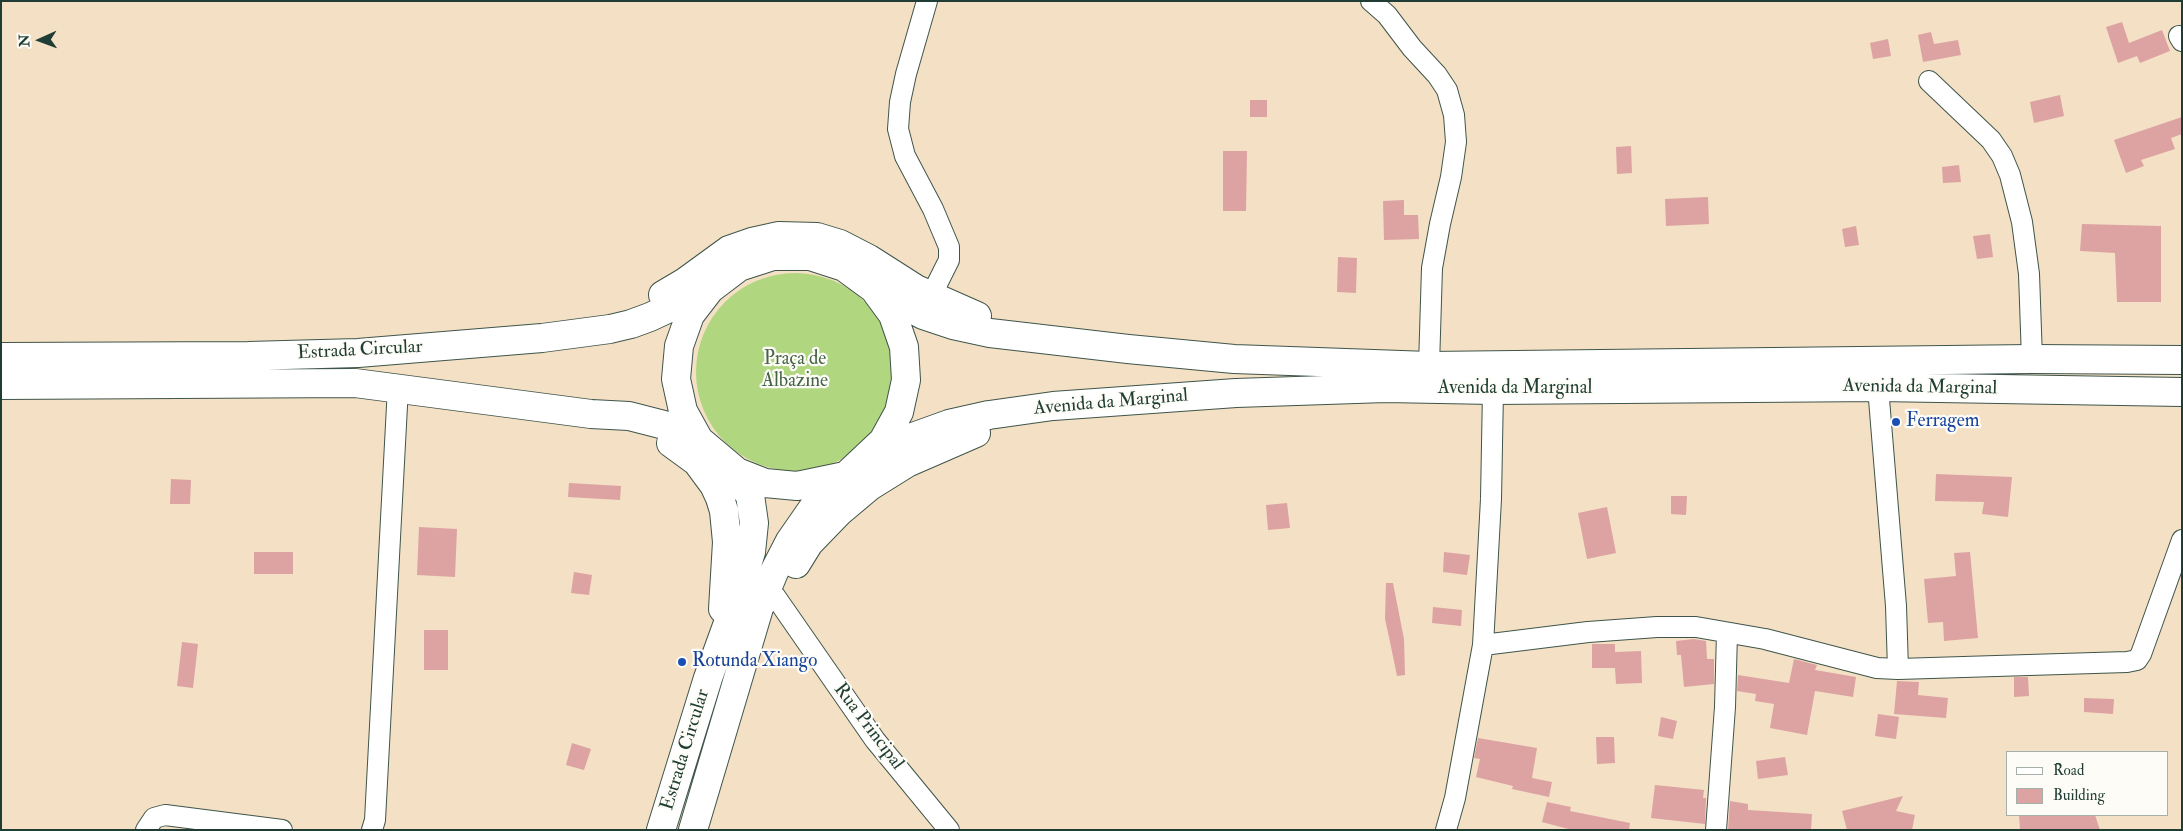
<!DOCTYPE html>
<meta charset="utf-8">
<style>
body{margin:0}
#map{position:relative;width:2183px;height:831px;overflow:hidden;background:#f4e0c5;font-family:"IM FELL Double Pica",serif}
canvas{display:block}
.frame{position:absolute;inset:0;border:2px solid #1f3d34;pointer-events:none}
.legend{position:absolute;left:2006px;top:751px;width:162px;height:65px;box-sizing:border-box;background:#fdfcf7;border:1px solid #a4b0a9;margin:0;padding:6px 9px;list-style:none;font-size:15px;color:#1f3d34}
.legend li{display:flex;align-items:center;gap:10px;height:25px}
.legend b{width:25px;border:1px solid #a4b0a9}
.north{position:absolute;left:15px;top:15px;width:50px;height:50px;-webkit-text-stroke:4px #fdfcf7;paint-order:stroke;rotate:268deg;font-size:14px;font-weight:700;line-height:20px;text-align:center;color:#1f3d34}
.north::after{content:'';display:block;margin:auto;width:18px;height:22px;background:#1f3d34;clip-path:polygon(50% 0,100% 100%,50% 72%,0 100%)}
</style>
<div id="map">
<canvas width="2183" height="831"></canvas>
<div class="frame"></div>
<ul class="legend">
<li><b style="height:6px;background:#fff"></b>Road</li>
<li><b style="height:14px;background:#dca3a2"></b>Building</li>
</ul>
<div class="north">N</div>
</div>
<script>
const c = document.querySelector('canvas').getContext('2d');
c.lineJoin = 'round';
function paint(path, color) { c.fillStyle = color; c.fill(path, 'evenodd'); }
const toPath = rows => new Path2D(rows.map(r => 'M' + r).join(''));
function stroke(path, color, width, dash) { c.strokeStyle = color; c.lineWidth = width; c.lineCap = dash ? 'butt' : 'round'; c.setLineDash(dash || []); c.stroke(path); }
function drawText(font, color, halo, rows, align = 'center') {
  c.font = font + ' "IM FELL Double Pica",serif'; c.lineWidth = 4.5; c.setLineDash([]); c.textBaseline = 'middle'; c.strokeStyle = halo; c.fillStyle = color; for (const [text, x, y, turn = 0] of rows) {
    c.save(); c.translate(x, y); c.rotate((+turn || 0) * Math.PI / 180); c.textAlign = isNaN(turn) ? turn : align; if (halo) c.strokeText(text, 0, 0); c.fillText(text, 0, 0); c.restore();
  }
}
paint(toPath([
 '696 372a99 99 0 1 1 198 0a99 99 0 1 1-198 0Z'
]), '#b1d680');
paint(toPath([
 [2122,22,2129,43,2162,30,2170,51,2140,63,2137,56,2118,63,2106,27],
 [1931,32,1934,44,1958,40,1961,55,1923,62,1918,35],
 [1888,39,1891,56,1873,59,1870,43],
 [2060,95,2064,116,2034,123,2030,102],
 [1250,100,1267,100,1267,117,1250,117],
 [2182,117,2182,134,2171,138,2175,149,2141,160,2144,166,2126,173,2114,140],
 [1631,146,1632,173,1617,174,1616,147],
 [1223,151,1247,151,1246,211,1223,211],
 [1959,165,1961,182,1943,183,1942,167],
 [1708,197,1709,224,1666,226,1665,199],
 [1404,200,1404,215,1418,215,1419,239,1384,240,1383,201],
 [2082,224,2161,226,2161,302,2117,302,2115,253,2080,251],
 [1856,226,1859,245,1845,247,1842,229],
 [1990,234,1993,257,1977,259,1973,236],
 [1338,257,1357,258,1356,293,1337,292],
 [1936,474,2012,477,2008,517,1982,514,1984,502,1935,501],
 [171,479,191,480,190,504,170,504],
 [569,483,621,486,620,500,568,497],
 [1671,496,1687,496,1686,515,1671,514],
 [1287,503,1290,528,1268,530,1266,505],
 [1607,507,1616,553,1587,559,1578,513],
 [419,527,457,529,455,577,417,575],
 [254,552,293,552,293,574,254,574],
 [1444,552,1470,555,1467,575,1443,572],
 [1970,552,1978,638,1944,641,1943,622,1928,623,1924,579,1956,576,1954,553],
 [574,572,592,575,589,595,571,593],
 [1386,583,1393,583,1404,639,1405,675,1397,676,1390,642,1385,619],
 [1433,607,1462,610,1461,626,1432,623],
 [424,630,448,630,448,670,424,670],
 [1694,639,1706,641,1707,659,1714,659,1714,684,1684,687,1681,655,1677,655,1676,641],
 [182,642,198,644,193,688,177,686],
 [1592,644,1615,644,1615,652,1641,651,1642,683,1616,684,1615,668,1592,668],
 [1794,659,1817,665,1815,670,1856,677,1853,697,1815,691,1807,735,1770,728,1774,704,1755,701,1756,694,1737,691,1738,675,1789,683],
 [2014,677,2028,677,2029,696,2014,697],
 [1897,681,1919,682,1918,695,1948,698,1946,718,1894,714],
 [2084,698,2114,699,2113,714,2084,712],
 [1878,714,1899,717,1896,739,1875,736],
 [1661,717,1677,721,1673,739,1658,736],
 [1596,737,1614,737,1615,763,1597,764],
 [1478,738,1537,748,1532,778,1552,782,1549,797,1512,789,1513,786,1476,777,1480,759,1474,758],
 [572,743,591,749,584,770,566,765],
 [1785,757,1788,775,1758,779,1756,761],
 [1655,785,1704,790,1703,798,1706,798,1705,824,1651,818],
 [1903,796,1896,811,1915,815,1912,830,1847,830,1842,811],
 [1730,801,1748,804,1748,810,1812,814,1811,830,1728,830],
 [1547,802,1571,807,1570,811,1630,823,1629,830,1572,830,1542,822],
 [2019,815,2095,815,2100,830,2020,830]
]), '#dca3a2');
const street = toPath([
 [927,1,906,74,900,102,898,129,905,156,933,209,949,247,949,260,931,296],
 [1371,1,1387,15,1412,48,1437,75,1447,90,1454,115,1456,142,1451,177,1440,224,1432,268,1429,366],
 [2179,36,2182,41],
 [1929,81,1991,140,2002,156,2010,175,2022,222,2029,274,2032,359],
 [1878,387,1896,606,1898,669],
 [775,596,875,740,949,830],
 [1483,645,1588,632,1657,627,1696,627,1765,639,1877,668,1898,669,2127,662,2137,660,2141,654,2182,540],
 [146,830,154,818,165,815,282,830],
 [372,830,375,820,398,387],
 [1446,830,1455,798,1483,645,1491,499,1493,390],
 [1716,830,1725,707,1727,633]
]);
const primary = toPath([
 [874,289,923,315,953,325,990,333,1128,349,1234,359,1429,366,2032,359,2182,360],
 [663,295,685,282,729,250,752,242,779,236,817,237,840,244,869,259,916,289,977,316],
 [1,357,248,356,358,353,542,338,610,329,631,324,650,317,706,291],
 [1,385,355,383,591,414,629,416,668,426,699,440],
 [671,443,697,462,714,485,720,498,724,511,727,542,723,609],
 [860,464,910,438,949,424,989,415,1053,406,1236,393,1386,388,1493,390,1878,387,2182,392],
 [796,564,809,543,839,512,870,486,907,463,976,433],
 [661,830,708,678,736,601,751,552,754,523,750,495,729,470],
 [693,830,759,608,774,572,790,541,815,505,883,441,899,412,906,380,904,347,893,315,874,289,844,267,810,256,773,256,739,267,710,289,690,315,679,346,676,379,683,411,699,440,737,472,765,483,797,486,845,476]
]);
stroke(street, '#3f554a', 22);
stroke(primary, '#3f554a', 30);
stroke(street, '#fff', 20);
stroke(primary, '#fff', 28);
for (const [x, y, r, color] of [
 [1896,422,5,"#1a4fb4"],
 [682,662,5,"#1a4fb4"]
]) { const dot = new Path2D(); dot.arc(x, y, r, 0, 2 * Math.PI); c.fillStyle = color; c.fill(dot); stroke(dot, '#fdfcf7', 2); }
drawText('19px', '#1f3d34', '#fdfcf7', [
 ["Estrada Circular",360,351,-3],
 ["Avenida da Marginal",1920,388,1],
 ["Avenida da Marginal",1515,389],
 ["Avenida da Marginal",1111,403,-5],
 ["Rua Principal",868,727,53],
 ["Estrada Circular",686,750,-73]
]);
drawText('19px', '#446347', '#fdfcf7', [
 ["Praça de",795,360],
 ["Albazine",795,382]
]);
drawText('19px', '#164399', '#fdfcf7', [
 ["Ferragem",1906,422],
 ["Rotunda Xiango",692,662]
], 'left');
</script>
